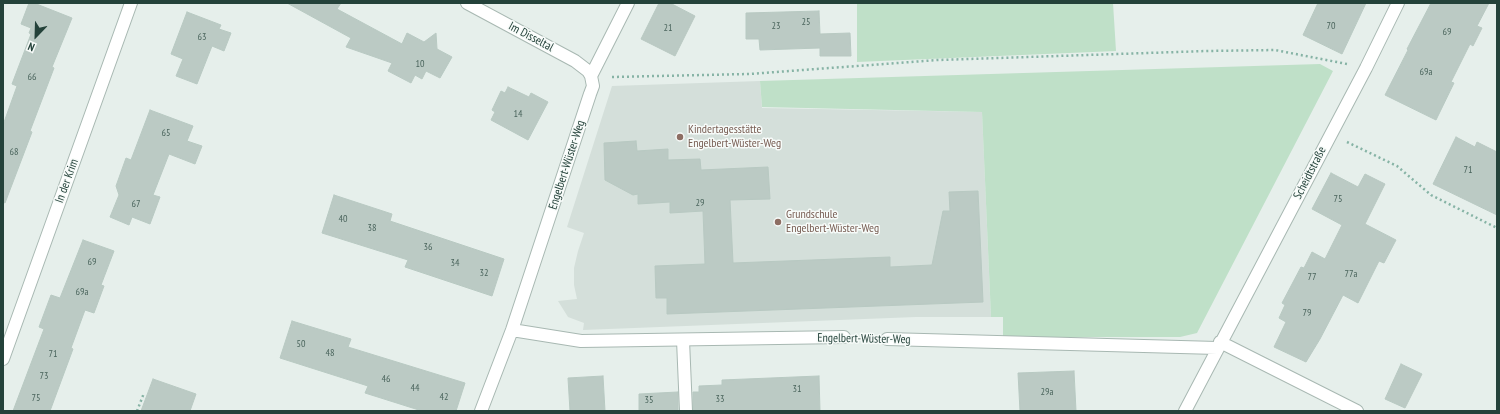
<!DOCTYPE html>
<meta charset="utf-8">
<style>
body{margin:0}
#map{position:relative;width:1500px;height:414px;overflow:hidden;background:#e6efeb;font-family:"PT Sans Narrow",sans-serif}
canvas{display:block}
.frame{position:absolute;inset:0;border:4px solid #24423a;pointer-events:none}
.north{position:absolute;left:16px;top:16px;width:40px;height:40px;-webkit-text-stroke:3px #f7fbf9;paint-order:stroke;rotate:203deg;font-size:11px;font-weight:700;line-height:16px;text-align:center;color:#24423a}
.north::after{content:'';display:block;margin:auto;width:14px;height:18px;background:#24423a;clip-path:polygon(50% 0,100% 100%,50% 72%,0 100%)}
</style>
<div id="map">
<canvas width="1500" height="414"></canvas>
<div class="frame"></div>
<div class="north">N</div>
</div>
<script>
const c = document.querySelector('canvas').getContext('2d');
c.lineJoin = 'round';
function paint(path, color) { c.fillStyle = color; c.fill(path, 'evenodd'); }
const toPath = rows => new Path2D(rows.map(r => 'M' + r).join(''));
function stroke(path, color, width, dash) { c.strokeStyle = color; c.lineWidth = width; c.lineCap = dash ? 'butt' : 'round'; c.setLineDash(dash || []); c.stroke(path); }
function drawText(font, color, halo, rows, align = 'center') {
  c.font = font + ' "PT Sans Narrow",sans-serif'; c.lineWidth = 3; c.setLineDash([]); c.textBaseline = 'middle'; c.strokeStyle = halo; c.fillStyle = color; for (const [text, x, y, turn = 0] of rows) {
    c.save(); c.translate(x, y); c.rotate((+turn || 0) * Math.PI / 180); c.textAlign = isNaN(turn) ? turn : align; if (halo) c.strokeText(text, 0, 0); c.fillText(text, 0, 0); c.restore();
  }
}
paint(toPath([
 [760,81,762,108,982,112,991,317,916,317,583,330,584,323,568,317,558,301,577,299,574,285,574,268,578,251,584,233,567,227,612,86]
]), '#d4dfda');
paint(toPath([
 [857,3,1113,3,1116,51,857,62],
 [1320,64,1333,71,1197,333,1180,337,1003,337,1003,317,991,317,982,112,762,107,760,81]
]), '#bfe0c8');
const building = toPath([
 [29,3,34,3,72,18,52,67,54,68,30,131,32,132,5,203,3,202,3,125,17,86,12,84,31,34,29,33,31,28,21,24,29,3],
 [287,3,341,3,337,9,402,44,407,33,424,42,436,33,437,49,452,57,440,78,426,71,422,79,415,75,411,83,388,71,392,63,346,47,351,38,287,3],
 [659,3,670,3,695,16,675,56,641,39,659,3],
 [1318,3,1366,3,1342,54,1303,35,1318,3],
 [1431,3,1489,3,1477,26,1482,28,1473,46,1470,44,1451,82,1454,83,1436,120,1385,95,1408,50,1407,49,1431,3],
 [819,11,820,34,850,33,851,56,820,56,820,48,760,50,759,39,746,39,746,13,819,11],
 [187,12,221,25,219,29,231,33,224,51,212,46,197,84,176,76,183,59,171,54,187,12],
 [508,87,529,97,531,93,548,102,528,140,491,120,495,112,492,110,501,91,505,93,508,87],
 [150,110,193,126,187,141,202,146,195,164,169,154,153,195,160,197,150,224,132,217,129,225,110,217,119,195,116,186,126,158,131,160,150,110],
 [1456,137,1475,147,1477,142,1497,152,1497,215,1433,184,1456,137],
 [636,141,637,151,668,149,668,160,700,159,701,170,768,167,770,199,730,200,733,263,890,257,890,267,932,265,943,211,950,211,949,192,978,191,983,302,667,314,667,298,656,298,655,266,705,264,703,211,670,213,670,202,638,204,638,194,633,195,605,180,604,143,636,141],
 [1331,173,1358,187,1365,174,1385,184,1365,224,1396,240,1384,263,1379,261,1358,303,1343,295,1320,339,1306,362,1274,347,1286,322,1279,318,1285,305,1282,303,1301,267,1304,268,1312,252,1325,259,1342,225,1312,209,1331,173],
 [334,195,392,214,390,221,504,259,492,296,405,267,408,260,322,233,334,195],
 [83,240,114,251,101,285,104,286,94,313,85,310,71,348,73,349,50,411,13,411,44,329,39,327,51,295,60,298,83,240],
 [292,321,351,339,348,347,465,383,456,411,422,411,365,393,368,386,280,358,292,321],
 [1401,364,1422,374,1405,408,1385,399,1401,364],
 [1074,371,1076,411,1020,411,1018,373,1074,371],
 [603,376,605,411,570,411,568,378,603,376],
 [819,376,820,411,693,411,693,392,699,392,699,386,722,385,722,380,819,376],
 [153,379,196,394,190,411,141,411,153,379],
 [678,392,678,411,639,411,639,394,678,392]
]);
paint(building, '#bbcac4');
stroke(building, '#b8c9c2', 1);
const lane = toPath([
 [683,340,686,411]
]);
const street = toPath([
 [467,3,575,61,588,71,591,76],
 [512,330,581,341,844,337],
 [887,339,1217,348],
 [1220,342,1357,411],
 [3,359,131,3],
 [481,411,512,330,590,94,593,86,591,76,628,3],
 [1185,411,1366,68,1398,3]
]);
stroke(lane, '#a8b8b2', 14);
stroke(street, '#a8b8b2', 14);
stroke(toPath([
 [612,77,749,74,938,60,1207,51,1275,50,1347,64],
 [1347,142,1397,166,1431,195,1497,228],
 [137,411,144,393]
]), '#86b3a5', 2.5, [2, 3]);
stroke(lane, '#fff', 12);
stroke(street, '#fff', 12);
for (const [x, y, r, color] of [
 [680,137,4,"#8d6e63"],
 [778,222,4,"#8d6e63"]
]) { const dot = new Path2D(); dot.arc(x, y, r, 0, 2 * Math.PI); c.fillStyle = color; c.fill(dot); stroke(dot, '#f7fbf9', 1.5); }
drawText('10px', '#4a645c', null, [
 ["25",806,22],
 ["23",776,26],
 ["70",1331,26],
 ["21",668,28],
 ["69",1447,32],
 ["63",202,37],
 ["10",420,64],
 ["69a",1426,72],
 ["66",32,77],
 ["14",518,114],
 ["65",166,133],
 ["68",14,152],
 ["71",1468,170],
 ["75",1338,199],
 ["29",700,203],
 ["67",136,204],
 ["40",343,219],
 ["38",372,228],
 ["36",428,247],
 ["69",92,262],
 ["34",455,263],
 ["32",484,273],
 ["77a",1351,274],
 ["77",1312,277],
 ["69a",82,292],
 ["79",1307,313],
 ["50",301,344],
 ["48",330,353],
 ["71",53,354],
 ["73",44,376],
 ["46",386,379],
 ["44",415,388],
 ["31",797,389],
 ["29a",1047,392],
 ["42",444,397],
 ["75",36,398],
 ["33",720,399],
 ["35",649,400]
]);
drawText('12px', '#24423a', '#f7fbf9', [
 ["Im Disseltal",531,37,28],
 ["Engelbert-Wüster-Weg",567,165,-72],
 ["Scheidtstraße",1310,173,-63],
 ["In der Krim",67,181,-70],
 ["Engelbert-Wüster-Weg",864,339,1]
]);
drawText('12px', '#785e54', '#f7fbf9', [
 ["Kindertagesstätte",688,130],
 ["Engelbert-Wüster-Weg",688,144],
 ["Grundschule",786,215],
 ["Engelbert-Wüster-Weg",786,229]
], 'left');
</script>
